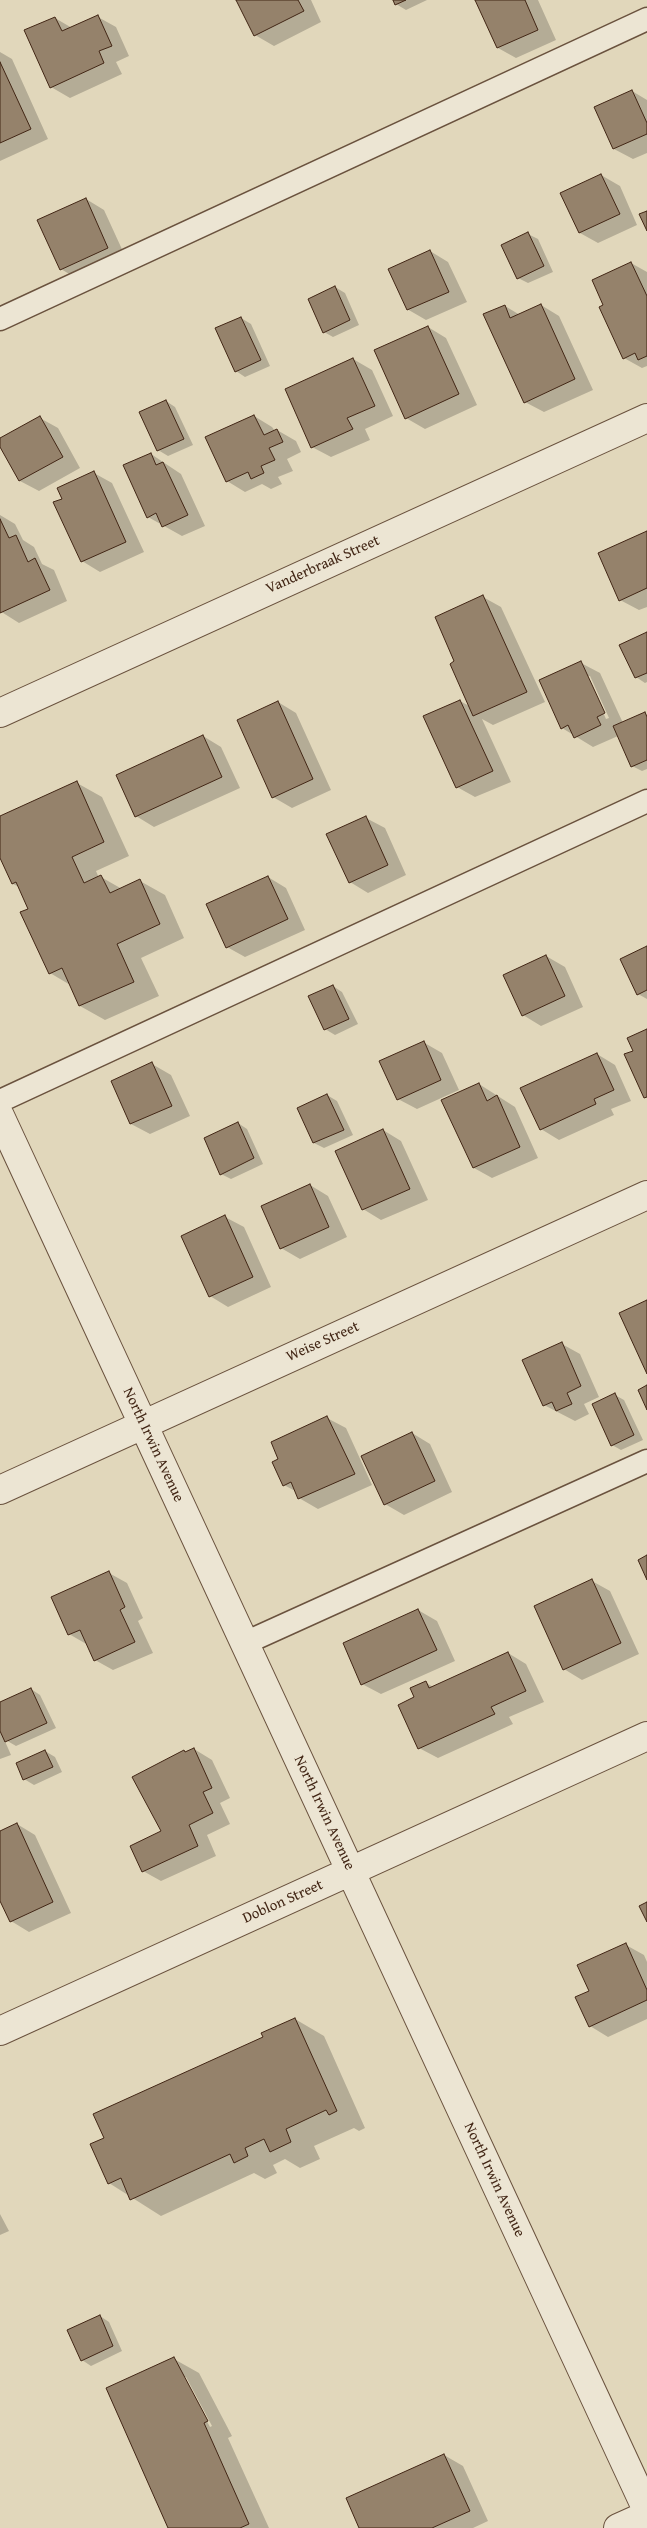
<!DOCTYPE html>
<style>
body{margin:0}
canvas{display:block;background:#e1d7bb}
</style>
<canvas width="647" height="2528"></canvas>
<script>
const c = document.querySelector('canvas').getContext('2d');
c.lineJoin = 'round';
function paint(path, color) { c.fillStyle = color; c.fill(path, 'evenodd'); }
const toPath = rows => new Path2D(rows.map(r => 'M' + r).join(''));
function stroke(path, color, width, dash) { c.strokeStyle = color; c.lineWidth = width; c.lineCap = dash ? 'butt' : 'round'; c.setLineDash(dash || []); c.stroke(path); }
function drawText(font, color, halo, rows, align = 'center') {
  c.font = font + ' "Gentium Book Plus",serif'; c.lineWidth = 4; c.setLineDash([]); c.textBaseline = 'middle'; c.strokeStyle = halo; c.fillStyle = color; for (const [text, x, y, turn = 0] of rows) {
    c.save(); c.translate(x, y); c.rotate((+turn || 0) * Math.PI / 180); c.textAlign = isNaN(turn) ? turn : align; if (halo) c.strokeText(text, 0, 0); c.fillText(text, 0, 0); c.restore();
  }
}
paint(toPath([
 [238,0,311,0,321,22,274,46,255,35],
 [394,0,427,0,406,10,396,4],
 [476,0,538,0,556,40,516,58,498,48],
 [98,17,116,27,129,56,116,62,122,74,70,98,51,87,55,18,72,28],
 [0,52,12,59,48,139,0,161],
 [632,91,647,100,647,153,633,159,614,149,596,108],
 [601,175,620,186,637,225,598,243,580,233],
 [86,199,104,210,126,258,79,280,61,269],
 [528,234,538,239,553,272,528,283,518,278],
 [430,251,448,262,467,302,426,320,407,309],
 [631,263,647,272,647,366,642,368,624,358,605,306],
 [335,287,345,293,359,325,333,337,324,332],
 [541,305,559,316,593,390,544,412,525,402,505,306,520,315],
 [241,318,251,324,270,366,245,377,236,371],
 [428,327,446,338,477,405,425,429,406,418],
 [353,359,372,370,393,416,365,429,370,440,331,457,312,447],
 [166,401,175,407,193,445,168,456,158,450],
 [254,416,272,427,275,431,277,430,296,441,301,452,287,459,293,471,278,477,282,484,271,489,262,484,245,492,227,481],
 [40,418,58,428,80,468,39,491,20,481,0,444,0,440],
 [151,454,181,474,205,526,182,536,148,517],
 [94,473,112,483,144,552,100,572,82,561,64,500],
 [0,515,15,524,23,540,34,547,42,564,54,570,67,601,19,623,0,611],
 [647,532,647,607,639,610,620,600],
 [483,597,501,607,545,702,493,725,482,719,511,782,475,797,457,787,460,701,471,707,456,662],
 [647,633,647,682,645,683,636,677],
 [581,663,600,673,623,723,645,713,647,715,647,769,642,771,632,766,618,736,593,747,562,728],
 [587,676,590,676,609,718,606,719],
 [278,702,296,713,331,790,292,808,273,797],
 [203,736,221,747,240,788,154,827,136,816],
 [77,783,102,797,129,856,96,871,99,878,101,877,122,889,140,881,165,895,184,938,141,958,159,996,105,1020,80,1006,72,986,50,973,29,909,19,887,13,884,0,855,0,818],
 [366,818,385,828,406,875,368,893,350,882],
 [268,877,286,888,305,930,245,957,227,947],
 [647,948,647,999,638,994],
 [546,956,565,967,583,1007,541,1026,523,1015],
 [333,986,342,992,358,1024,335,1035,325,1029],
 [423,1042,442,1053,459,1090,417,1109,398,1099],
 [597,1054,615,1065,631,1101,611,1109,614,1115,559,1140,541,1129],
 [152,1064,171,1075,190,1116,150,1134,131,1124,112,1082],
 [479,1084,515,1107,538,1158,492,1178,474,1168],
 [327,1095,337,1101,353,1135,324,1148,314,1143,299,1108],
 [238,1123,247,1129,263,1164,231,1179,221,1174],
 [383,1130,401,1141,428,1200,381,1220,363,1209],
 [310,1185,328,1196,347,1237,300,1259,281,1248],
 [225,1217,244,1227,271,1287,228,1307,210,1296],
 [562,1344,580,1354,599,1397,584,1404,589,1414,575,1421,544,1405],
 [615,1395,624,1400,643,1440,621,1450,612,1445],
 [327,1418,346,1428,372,1485,318,1509,299,1498,297,1492,284,1485],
 [412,1433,430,1444,452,1492,404,1515,385,1504],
 [109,1573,127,1583,143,1618,138,1621,153,1653,113,1670,95,1660,88,1645,69,1634],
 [592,1581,610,1591,639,1654,582,1680,564,1669],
 [418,1610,437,1621,455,1661,381,1694,362,1684],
 [508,1653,526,1664,544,1702,509,1717,513,1724,438,1758,419,1748,415,1698,425,1682,433,1687],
 [31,1689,40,1695,56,1728,16,1746,4,1739,11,1755,0,1759,0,1703],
 [194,1749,212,1760,230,1798,220,1803,230,1824,207,1835,216,1856,161,1881,143,1871,163,1831,184,1751,187,1753],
 [45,1751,55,1757,62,1772,34,1785,24,1779],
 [17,1824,35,1835,71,1913,29,1932,11,1921,0,1898,0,1832],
 [626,1945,644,1955,647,1962,647,2019,608,2037,590,2026,591,1991],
 [295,2019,324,2036,365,2128,359,2131,354,2128,314,2146,320,2159,300,2168,285,2159,273,2165,277,2173,265,2179,254,2173,161,2216,109,2183,105,2139],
 [0,2214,9,2231,0,2235],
 [100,2316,109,2322,122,2351,91,2366,82,2360],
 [174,2359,199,2373,232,2436,228,2438,269,2528,170,2528],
 [183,2377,186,2377,212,2426,210,2427],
 [444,2455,463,2466,488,2521,473,2528,361,2528]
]), '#0003');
const building = toPath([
 [236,0,298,0,304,11,254,36,236,0],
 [393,0,406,0,395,5,393,0],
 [475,0,525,0,538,30,497,48,475,0],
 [98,15,112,46,99,51,104,63,50,88,24,30,55,17,62,31,98,15],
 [0,62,31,129,0,143,0,62],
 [632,90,647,123,647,134,613,149,594,107,632,90],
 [601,174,620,214,579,233,560,193,601,174],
 [86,198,108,248,60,270,37,220,86,198],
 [647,211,647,231,639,214,647,211],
 [528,232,544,266,517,279,501,245,528,232],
 [430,250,449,292,407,310,388,269,430,250],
 [631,262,647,296,647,356,638,360,635,353,623,359,599,307,603,305,592,280,631,262],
 [335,286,350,320,323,333,308,299,335,286],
 [541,304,575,379,524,403,483,314,505,305,510,318,541,304],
 [241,317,261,360,235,372,215,328,241,317],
 [428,326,459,394,405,419,374,350,428,326],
 [353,358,375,406,347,418,353,429,311,448,285,389,353,358],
 [166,400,184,439,157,451,139,412,166,400],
 [254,415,264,435,277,429,283,442,269,448,275,460,261,466,264,473,251,479,248,472,226,482,205,437,254,415],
 [40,416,63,457,19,481,0,447,0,438,40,416],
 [151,453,156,465,163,462,188,515,162,527,156,513,147,518,123,465,151,453],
 [94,471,126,542,81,562,53,502,62,499,57,488,94,471],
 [0,519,9,538,16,535,28,562,35,558,50,590,0,613,0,519],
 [647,531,647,588,619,601,598,553,647,531],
 [483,595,527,692,473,716,450,664,454,661,435,617,483,595],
 [647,632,647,673,635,678,619,645,647,632],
 [581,661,605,713,597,717,601,725,574,738,568,725,561,729,539,680,581,661],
 [460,700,493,771,456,788,423,716,460,700],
 [278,701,313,779,272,798,237,720,278,701],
 [645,712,647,717,647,760,631,767,613,726,645,712],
 [203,735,222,777,135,817,116,775,203,735],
 [77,781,104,842,72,857,84,883,101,875,110,893,140,879,160,924,117,944,134,982,79,1006,62,968,49,974,20,912,28,909,16,882,12,884,0,858,0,816,77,781],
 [366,816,388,865,349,883,326,834,366,816],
 [268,876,288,919,226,948,206,904,268,876],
 [647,946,647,990,637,995,620,959,647,946],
 [546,955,565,996,522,1016,503,975,546,955],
 [333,985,349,1019,324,1030,308,996,333,985],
 [647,1029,647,1097,644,1098,624,1054,633,1051,627,1038,647,1029],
 [424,1041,441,1080,397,1100,379,1061,424,1041],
 [597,1053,614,1090,594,1099,596,1104,540,1130,520,1088,597,1053],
 [152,1062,172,1106,130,1124,111,1081,152,1062],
 [479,1083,487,1101,497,1095,520,1147,473,1168,441,1100,479,1083],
 [327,1094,344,1130,313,1143,297,1108,327,1094],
 [238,1122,254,1158,220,1175,204,1138,238,1122],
 [383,1129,410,1189,362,1210,335,1151,383,1129],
 [310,1184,329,1227,280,1249,261,1206,310,1184],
 [225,1215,253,1277,209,1297,181,1236,225,1215],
 [647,1300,647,1374,619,1313,647,1300],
 [562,1342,581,1386,567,1393,572,1404,556,1411,552,1402,543,1406,522,1360,562,1342],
 [647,1385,647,1410,638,1390,647,1385],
 [615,1393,634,1435,611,1446,592,1404,615,1393],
 [327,1416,355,1474,298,1499,291,1482,283,1486,272,1462,278,1459,271,1442,327,1416],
 [412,1432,435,1481,384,1505,361,1456,412,1432],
 [647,1555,647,1580,638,1560,647,1555],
 [109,1571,125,1607,120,1610,135,1642,94,1661,80,1630,68,1635,51,1597,109,1571],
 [592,1579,621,1643,563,1670,534,1606,592,1579],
 [418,1609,437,1650,361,1685,343,1643,418,1609],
 [508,1652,526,1691,491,1707,495,1714,418,1749,398,1705,414,1697,410,1688,426,1681,429,1688,508,1652],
 [31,1688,47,1723,5,1742,0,1731,0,1702,31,1688],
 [194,1748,212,1788,203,1792,213,1813,189,1825,198,1846,142,1872,130,1846,161,1831,132,1777,184,1750,185,1752,194,1748],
 [45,1750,53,1767,23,1780,16,1763,45,1750],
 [17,1823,53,1902,10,1922,0,1901,0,1831,17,1823],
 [647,1902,647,1922,639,1906,647,1902],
 [626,1943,647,1990,647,2000,589,2027,575,1997,589,1991,577,1965,626,1943],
 [295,2018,337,2111,329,2115,326,2110,286,2129,291,2142,270,2152,264,2139,245,2148,248,2156,234,2163,230,2154,130,2200,121,2178,108,2184,90,2144,104,2138,93,2114,263,2037,261,2033,295,2018],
 [100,2315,113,2346,81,2361,67,2330,100,2315],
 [174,2357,208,2421,204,2423,249,2524,240,2528,168,2528,106,2388,174,2357],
 [444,2454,470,2511,432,2528,359,2528,346,2498,444,2454]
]);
paint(building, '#95826b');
stroke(building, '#422615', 1);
const service = toPath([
 [0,319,647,19],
 [0,1101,647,801],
 [245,1643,647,1461]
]);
const minor = toPath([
 [0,713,647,418],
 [0,1116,647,2510],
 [0,1490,647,1195],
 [0,2031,647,1736],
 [618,2528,647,2515]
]);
stroke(service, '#6a523e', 25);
stroke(minor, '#6a523e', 30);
stroke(service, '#ece5d3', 22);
stroke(minor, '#ece5d3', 28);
drawText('15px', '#422615', '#ece5d3', [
 ["Vanderbraak Street",323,565,-24],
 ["Weise Street",323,1342,-24],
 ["North Irwin Avenue",153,1445,65],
 ["North Irwin Avenue",324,1813,65],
 ["Doblon Street",283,1902,-24],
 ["North Irwin Avenue",494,2180,65]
]);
</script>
